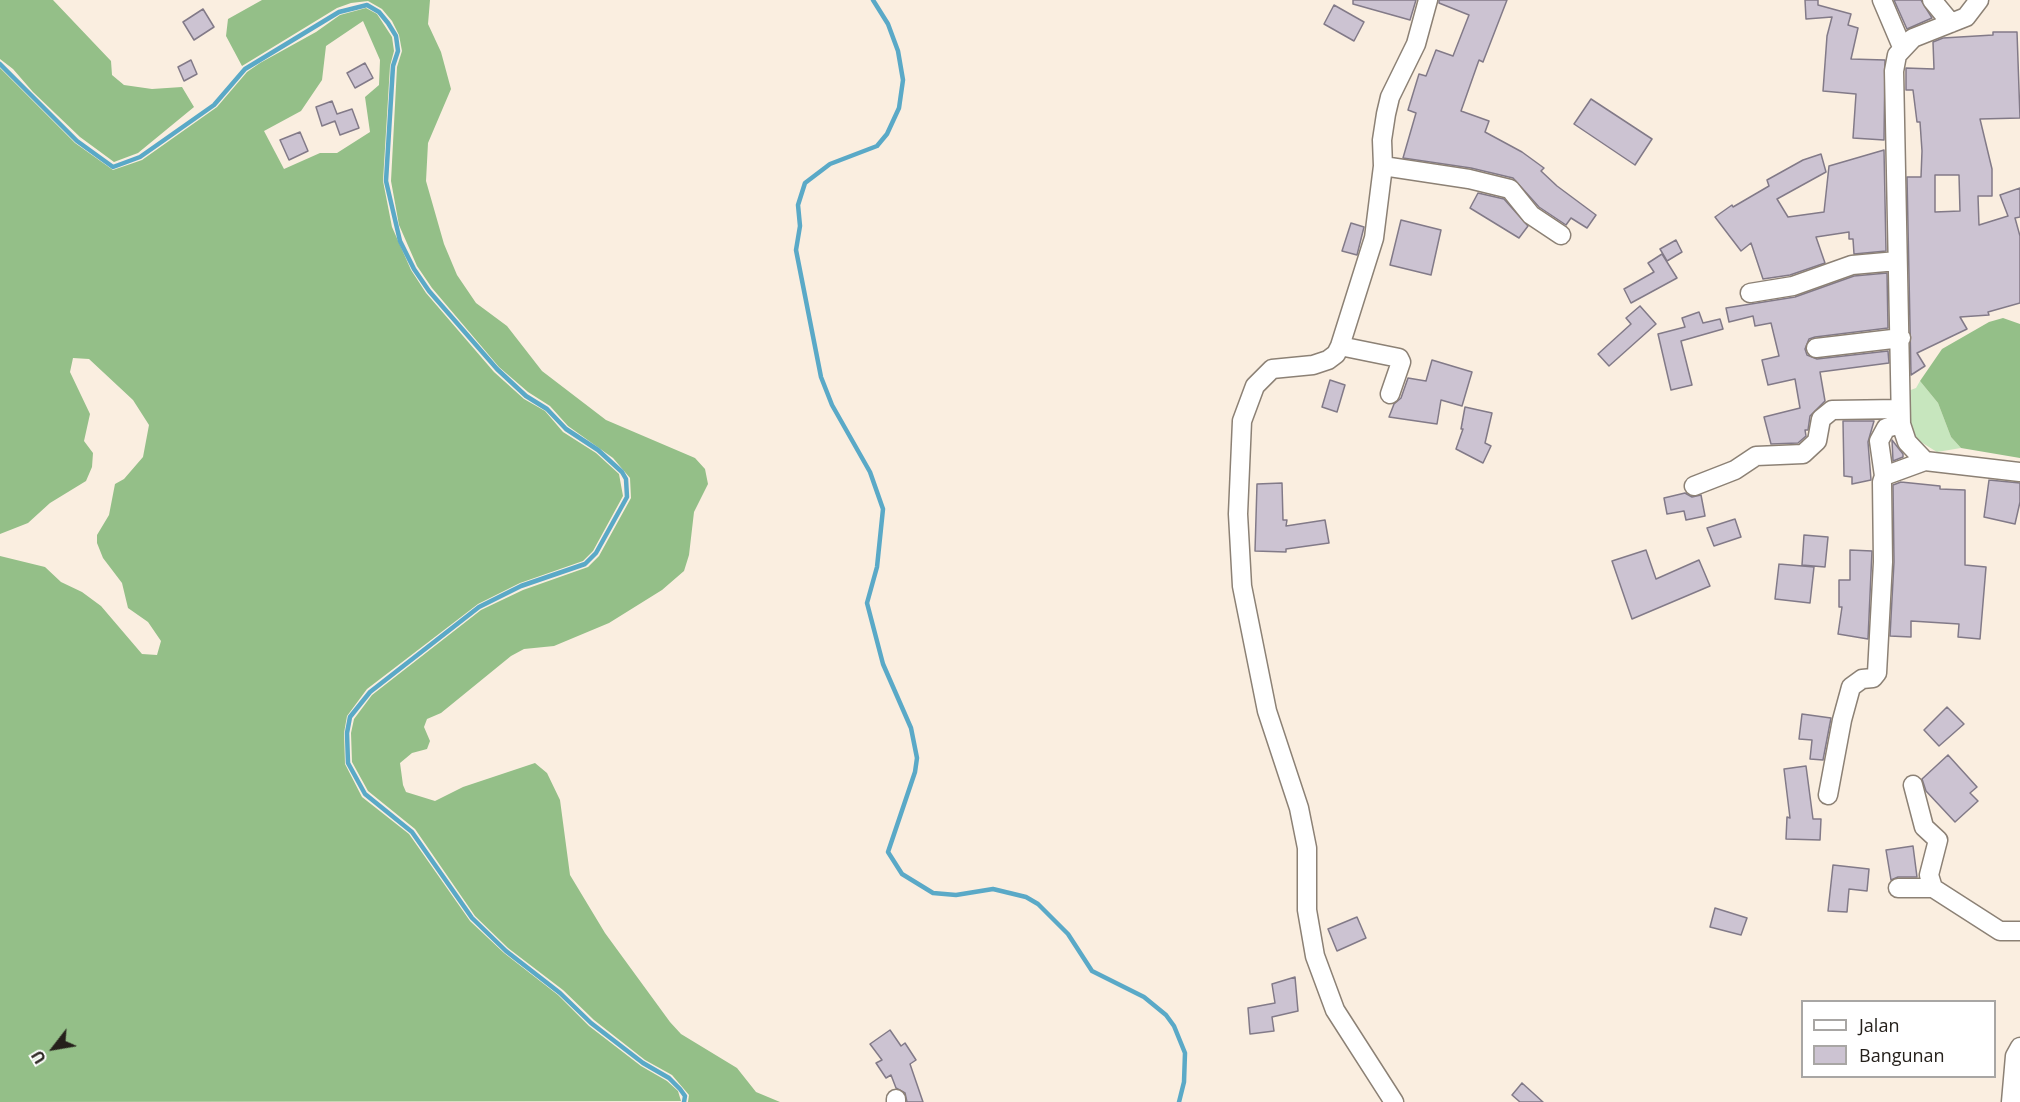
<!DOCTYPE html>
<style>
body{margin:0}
#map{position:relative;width:2020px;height:1102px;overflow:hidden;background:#faeee0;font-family:"Open Sans",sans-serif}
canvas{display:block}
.legend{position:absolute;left:1801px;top:1000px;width:195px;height:78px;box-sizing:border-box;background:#fff;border:2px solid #a8a6a4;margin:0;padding:8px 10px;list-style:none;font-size:18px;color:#25201b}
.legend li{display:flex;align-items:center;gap:12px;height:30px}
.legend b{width:30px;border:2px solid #a8a6a4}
.north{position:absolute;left:24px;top:1018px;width:60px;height:60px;-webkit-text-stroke:4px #fff;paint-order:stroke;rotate:239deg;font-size:16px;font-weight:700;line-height:24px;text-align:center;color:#25201b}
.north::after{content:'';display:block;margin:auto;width:21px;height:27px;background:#25201b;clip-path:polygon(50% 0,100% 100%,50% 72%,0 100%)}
</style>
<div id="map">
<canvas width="2020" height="1102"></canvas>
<ul class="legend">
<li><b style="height:8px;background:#fff"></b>Jalan</li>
<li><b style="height:16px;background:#ccc3d2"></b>Bangunan</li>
</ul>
<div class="north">U</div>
</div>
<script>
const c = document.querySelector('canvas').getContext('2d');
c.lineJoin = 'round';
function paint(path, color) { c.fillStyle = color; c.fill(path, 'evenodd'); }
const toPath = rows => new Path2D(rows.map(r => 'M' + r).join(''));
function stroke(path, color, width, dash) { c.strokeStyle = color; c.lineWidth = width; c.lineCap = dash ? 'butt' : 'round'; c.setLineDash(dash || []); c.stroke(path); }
paint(toPath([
 [1920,381,1938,403,1951,437,1961,448,1937,452,1916,439,1908,427,1908,391,1916,388]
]), '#c7e6be');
paint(toPath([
 [0,0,53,0,111,61,112,75,124,85,152,89,182,87,194,107,138,153,114,162,80,137,33,92,13,69,0,59],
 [262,0,430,0,428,24,441,52,451,89,428,143,426,181,444,244,457,275,476,303,507,326,542,371,606,420,695,458,705,469,708,484,694,512,689,555,684,571,662,590,609,623,554,646,524,649,511,656,441,713,427,719,424,727,430,741,427,749,412,753,400,763,403,785,406,792,435,801,463,787,535,763,547,773,560,800,570,875,605,933,670,1022,681,1034,737,1068,756,1092,780,1102,688,1102,689,1095,672,1075,645,1060,594,1020,563,990,508,948,475,916,415,829,368,791,352,762,351,733,354,719,372,695,481,610,523,590,588,567,599,556,631,498,630,478,613,458,568,426,550,406,528,392,499,367,432,288,417,266,399,225,391,181,397,67,402,51,399,35,392,21,382,9,368,1,351,3,337,8,242,66,226,36,228,19],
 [366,8,377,14,392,37,394,51,390,66,383,181,392,227,411,270,426,293,494,372,524,399,545,411,563,432,596,453,619,474,623,496,593,551,583,561,520,583,478,604,367,689,347,716,344,733,345,764,362,797,409,834,470,921,504,953,558,995,589,1026,641,1066,667,1081,678,1091,681,1101,0,1102,0,556,45,567,61,582,82,592,101,606,142,654,157,655,161,641,148,622,128,608,122,583,103,558,97,543,97,535,109,515,115,484,124,479,143,457,149,425,133,400,89,359,73,358,70,372,90,414,84,441,93,453,92,467,86,481,50,503,28,523,0,534,0,68,75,143,113,170,142,160,217,107,247,72,260,63,316,32,340,15],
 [363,21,380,60,379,85,365,97,370,132,337,153,320,153,284,169,264,131,301,111,322,80,326,46],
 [2003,318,2020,324,2020,458,1961,448,1951,437,1938,403,1920,381,1942,349,1989,322]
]), '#94bf88');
stroke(toPath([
 [873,0,888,24,898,51,903,80,899,108,887,134,877,146,830,164,805,183,798,205,800,226,796,250,821,377,832,405,870,472,883,509,877,567,867,603,883,664,911,728,917,758,915,772,888,852,902,874,933,893,956,895,993,889,1026,897,1038,904,1068,934,1092,971,1144,997,1166,1015,1174,1026,1185,1053,1184,1082,1179,1102],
 [0,64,77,141,113,167,140,157,214,105,245,69,339,12,367,5,379,12,388,23,396,36,398,51,393,66,386,181,400,241,414,269,429,291,497,369,526,396,547,409,566,429,598,450,622,472,626,479,627,497,596,553,585,564,521,586,479,607,370,692,350,717,347,733,348,763,365,794,412,832,472,918,506,951,560,993,591,1023,643,1063,669,1078,680,1089,685,1096,684,1102]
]), '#5aa9c7', 4.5);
const building = toPath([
 [1353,0,1416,0,1410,20,1353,4,1353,0],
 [1439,0,1507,0,1483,62,1479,60,1461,111,1489,121,1485,132,1522,152,1544,168,1541,171,1557,186,1596,215,1587,228,1571,218,1566,225,1539,207,1513,178,1471,168,1403,158,1416,113,1408,110,1419,74,1426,76,1436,50,1453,56,1469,15,1439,3,1439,0],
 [1805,0,1818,0,1818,5,1851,14,1848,25,1858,28,1851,59,1885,60,1884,140,1853,138,1856,94,1823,91,1827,36,1832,17,1806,19,1805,0],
 [1894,0,1921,0,1932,18,1907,29,1894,0],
 [1334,5,1364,22,1354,41,1324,24,1334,5],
 [203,9,214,27,194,40,183,22,203,9],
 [1993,32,2017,32,2020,118,1980,119,1992,169,1992,196,1978,196,1979,225,2008,216,2000,195,2020,188,2020,217,2015,218,2020,236,2020,303,1988,312,1989,315,1960,317,1967,329,1917,353,1925,366,1911,375,1907,177,1921,177,1922,151,1920,122,1917,122,1913,90,1906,90,1906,68,1934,69,1933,42,1943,38,1993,35,1993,32],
 [1935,175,1959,175,1960,211,1935,212,1935,175],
 [191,60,197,74,184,81,178,67,191,60],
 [365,63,373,78,355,88,347,73,365,63],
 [1591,99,1652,139,1635,165,1574,124,1591,99],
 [332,101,337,114,352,109,359,128,340,135,335,121,322,126,316,107,332,101],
 [300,132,308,151,289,160,280,140,300,132],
 [1884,150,1886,251,1854,254,1853,239,1849,239,1849,232,1816,237,1825,263,1790,275,1763,279,1751,243,1741,251,1715,217,1732,205,1733,207,1769,186,1767,180,1803,160,1821,154,1826,172,1777,199,1788,217,1824,212,1829,166,1884,150],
 [1478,193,1504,199,1528,226,1519,238,1470,208,1478,193],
 [1401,220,1441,230,1431,275,1390,265,1401,220],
 [1351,223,1364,227,1357,255,1342,251,1351,223],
 [1676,240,1682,252,1667,261,1660,249,1676,240],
 [1662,254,1677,278,1631,303,1624,289,1654,272,1648,263,1662,254],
 [1887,273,1888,328,1815,337,1809,339,1805,349,1807,355,1817,359,1888,351,1889,363,1820,372,1825,401,1810,416,1808,430,1805,430,1806,436,1798,443,1771,444,1764,417,1800,408,1795,379,1768,385,1762,360,1779,356,1771,323,1755,326,1753,316,1729,322,1726,308,1795,297,1854,276,1887,273],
 [1640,306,1656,324,1609,366,1598,354,1631,324,1626,318,1640,306],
 [1699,312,1703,323,1720,319,1723,329,1681,341,1692,385,1671,390,1658,334,1685,327,1682,318,1699,312],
 [1432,360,1472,372,1462,406,1441,400,1437,424,1389,417,1394,404,1401,398,1408,378,1426,381,1432,360],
 [1330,380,1345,385,1337,412,1322,407,1330,380],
 [1465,407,1492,413,1485,443,1491,446,1483,463,1456,449,1463,429,1461,429,1465,407],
 [1843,421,1874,421,1868,442,1871,480,1852,484,1852,477,1844,476,1843,421],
 [1892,440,1903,454,1903,457,1893,461,1892,440],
 [1989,480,2020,483,2020,502,2015,524,1984,517,1989,480],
 [1901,482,1940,486,1940,489,1965,490,1965,565,1986,567,1980,639,1958,637,1959,624,1911,621,1911,637,1890,636,1894,562,1893,485,1901,482],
 [1282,483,1283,520,1287,520,1286,526,1325,520,1329,543,1286,549,1286,552,1255,551,1257,484,1282,483],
 [1685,493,1692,497,1701,495,1705,516,1686,520,1684,511,1667,514,1664,498,1685,493],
 [1735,519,1741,537,1714,546,1707,528,1735,519],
 [1804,535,1828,537,1825,567,1802,565,1804,535],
 [1646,550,1656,579,1699,560,1710,586,1632,619,1612,561,1646,550],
 [1850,550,1872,551,1868,639,1838,634,1842,607,1839,607,1839,580,1850,580,1850,550],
 [1779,564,1814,567,1810,603,1775,599,1779,564],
 [1947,707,1964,724,1939,746,1924,730,1947,707],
 [1802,714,1831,718,1823,760,1810,759,1812,740,1799,739,1802,714],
 [1948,755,1977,787,1970,793,1978,801,1955,822,1926,791,1922,779,1948,755],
 [1806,766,1813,819,1821,819,1820,840,1786,839,1787,817,1790,818,1784,769,1806,766],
 [1913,846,1917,877,1898,877,1891,880,1886,850,1913,846],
 [1833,865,1869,869,1867,891,1849,889,1847,912,1828,911,1833,865],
 [1715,908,1747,918,1741,935,1710,927,1715,908],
 [1357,917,1366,938,1337,951,1328,929,1357,917],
 [1295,977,1298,1011,1272,1017,1274,1031,1250,1034,1248,1008,1275,1003,1272,984,1295,977],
 [890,1030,901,1046,905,1043,916,1060,910,1064,923,1102,907,1102,905,1093,896,1088,891,1075,886,1078,876,1063,882,1060,870,1044,890,1030],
 [1522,1083,1543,1102,1520,1102,1512,1095,1522,1083]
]);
paint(building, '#ccc3d2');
stroke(building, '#827a88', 1.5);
const minor = toPath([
 [1882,0,1902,47],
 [1932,0,1951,23],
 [1979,0,1966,17,1913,38,1897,55,1894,71,1901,424,1907,442,1925,461,2020,472],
 [1383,166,1469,179,1510,189,1531,215,1561,235],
 [1750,293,1793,286,1852,265,1897,261],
 [1340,346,1399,358,1401,362,1390,394],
 [1816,348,1901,338],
 [1884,476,1879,441,1886,428,1901,424],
 [1694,486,1735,470,1756,456,1803,454,1817,441,1821,419,1832,410,1900,409],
 [1913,785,1924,827,1938,840,1929,875,1933,888],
 [1828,795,1842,720,1851,687,1862,679,1873,678,1877,673,1883,562,1882,482,1884,476,1925,461],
 [1898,888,1933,888,2000,931,2020,931],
 [896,1102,896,1099],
 [1394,1102,1335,1010,1315,956,1307,910,1307,848,1299,808,1267,711,1242,586,1238,514,1242,421,1255,386,1272,369,1313,365,1328,360,1336,354,1340,346,1374,238,1383,166,1382,140,1386,114,1390,97,1416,44,1428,0],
 [2011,1102,2015,1056,2020,1047]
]);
stroke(minor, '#8c8175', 21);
stroke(minor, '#fff', 18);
</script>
